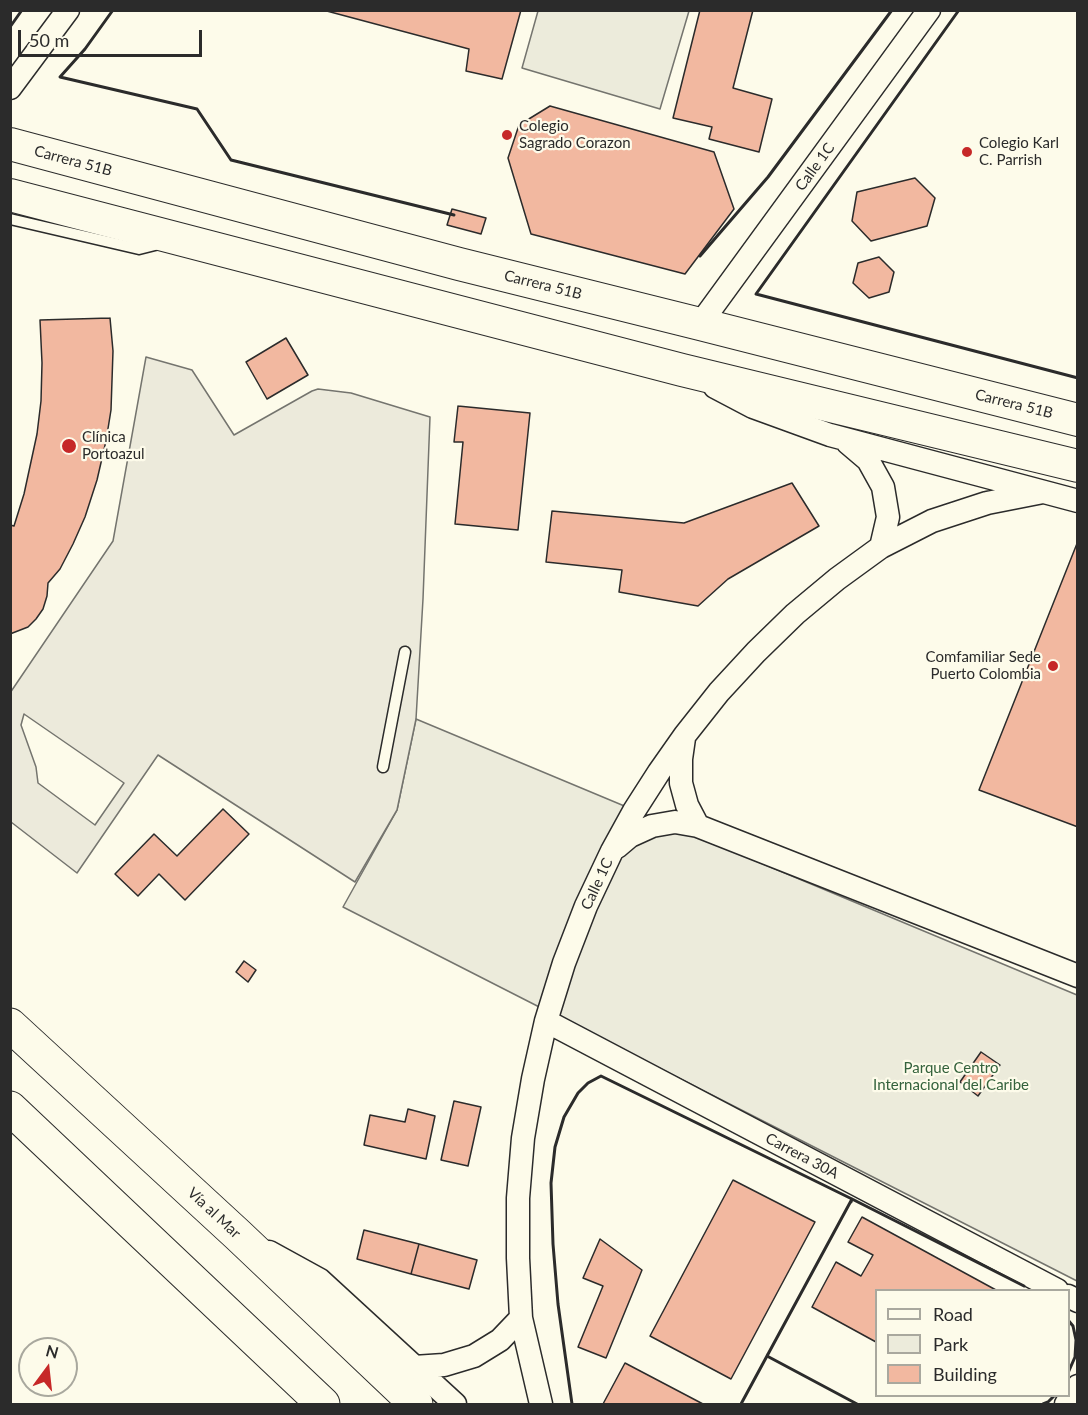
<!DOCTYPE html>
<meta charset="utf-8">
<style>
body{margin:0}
#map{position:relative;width:1088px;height:1415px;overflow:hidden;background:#fdfbea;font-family:Lato,sans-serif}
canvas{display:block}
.frame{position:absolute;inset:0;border:12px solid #2b2b2b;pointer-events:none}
.legend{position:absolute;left:875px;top:1289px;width:195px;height:108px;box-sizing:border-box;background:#fdfbea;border:2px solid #a9a89e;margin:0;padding:8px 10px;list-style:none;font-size:18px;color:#2b2b2b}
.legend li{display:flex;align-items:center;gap:12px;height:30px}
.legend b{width:30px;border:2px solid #a9a89e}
.north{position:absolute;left:18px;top:1337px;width:60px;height:60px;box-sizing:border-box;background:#fdfbea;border:2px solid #a9a89e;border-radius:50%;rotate:15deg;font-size:16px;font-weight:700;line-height:24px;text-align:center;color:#2b2b2b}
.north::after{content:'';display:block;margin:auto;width:21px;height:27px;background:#c62828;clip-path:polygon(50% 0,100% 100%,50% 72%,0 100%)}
.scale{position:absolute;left:18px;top:30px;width:184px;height:27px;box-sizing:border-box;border:3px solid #2b2b2b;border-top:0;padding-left:8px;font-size:18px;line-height:21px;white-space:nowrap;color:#2b2b2b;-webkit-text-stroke:4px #fdfbea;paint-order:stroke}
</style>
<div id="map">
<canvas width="1088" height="1415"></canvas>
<div class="frame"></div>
<ul class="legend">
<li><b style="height:8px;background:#fdfbea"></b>Road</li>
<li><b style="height:16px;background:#ecebdb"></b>Park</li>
<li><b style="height:16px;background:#f2b8a0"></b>Building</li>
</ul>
<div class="north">N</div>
<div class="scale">50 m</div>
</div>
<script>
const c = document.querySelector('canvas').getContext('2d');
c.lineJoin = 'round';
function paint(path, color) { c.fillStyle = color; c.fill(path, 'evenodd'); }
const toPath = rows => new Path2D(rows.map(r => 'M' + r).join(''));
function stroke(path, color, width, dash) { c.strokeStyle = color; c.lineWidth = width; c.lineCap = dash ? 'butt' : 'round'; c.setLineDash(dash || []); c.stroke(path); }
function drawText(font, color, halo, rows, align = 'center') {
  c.font = font + ' Lato,sans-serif'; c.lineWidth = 4.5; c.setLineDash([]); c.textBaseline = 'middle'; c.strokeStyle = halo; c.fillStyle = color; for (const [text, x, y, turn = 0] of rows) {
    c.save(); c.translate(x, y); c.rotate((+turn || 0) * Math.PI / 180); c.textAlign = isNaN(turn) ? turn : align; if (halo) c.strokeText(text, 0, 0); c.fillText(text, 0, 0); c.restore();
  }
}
const green = toPath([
 [538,11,689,11,660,109,522,68,538,11],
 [416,719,1077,995,1077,1281,343,907,397,810,416,719]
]);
paint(green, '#ecebdb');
stroke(green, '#74746e', 1.5);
const parking = toPath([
 [146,357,192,370,234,435,312,391,318,389,351,393,430,417,423,599,416,719,397,810,355,882,158,755,77,873,11,822,10,693,113,541,146,357],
 [24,714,124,783,95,825,38,783,36,767,21,725,24,714]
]);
paint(parking, '#eceadb');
stroke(parking, '#74746e', 1.5);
const building = toPath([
 [323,10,521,10,502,79,466,71,469,49,323,10],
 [700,10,753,10,733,88,772,99,759,152,709,139,712,127,673,118,700,10],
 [550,106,714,152,734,209,685,274,531,234,508,158,519,125,550,106],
 [915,178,935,198,927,226,871,241,852,221,857,192,915,178],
 [452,209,486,218,481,234,447,225,452,209],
 [879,257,894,272,889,292,869,298,853,283,858,263,879,257],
 [110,318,113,351,111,410,106,441,97,480,85,517,73,544,60,569,48,583,47,596,43,609,36,619,28,627,10,634,10,525,14,526,24,494,37,434,41,401,42,363,40,320,110,318],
 [286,338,308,375,267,399,246,362,286,338],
 [458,406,530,413,518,530,455,524,463,442,454,442,458,406],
 [792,483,819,526,728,579,698,606,619,592,622,570,546,562,552,511,684,523,792,483],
 [1078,541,1078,827,979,790,1078,541],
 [223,809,249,834,185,900,159,874,138,896,115,874,154,834,177,856,223,809],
 [244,961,256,970,248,982,236,972,244,961],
 [981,1052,1000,1065,978,1096,960,1082,981,1052],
 [454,1101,481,1107,468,1166,441,1160,454,1101],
 [408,1109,435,1116,426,1159,364,1145,370,1115,405,1122,408,1109],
 [733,1180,815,1222,731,1379,650,1336,733,1180],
 [862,1217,996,1290,876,1290,876,1342,812,1307,836,1262,861,1276,873,1255,848,1242,862,1217],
 [364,1230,419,1244,411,1274,357,1259,364,1230],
 [600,1239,642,1270,606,1358,578,1347,603,1286,583,1278,600,1239],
 [419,1244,477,1260,469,1289,411,1274,419,1244],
 [625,1363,703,1404,603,1404,625,1363]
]);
paint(building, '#f2b8a0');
stroke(building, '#2b2b2b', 1.5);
const service = toPath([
 [10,219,139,249,159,244],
 [383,767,405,652]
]);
const minor = toPath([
 [10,88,68,10],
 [700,324,929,10],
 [715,387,753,407,830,435,1078,501],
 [848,443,868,460,883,487,888,517,881,547],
 [684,738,681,759,681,783,687,805,698,826],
 [617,847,630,836,652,826,675,822,698,826,1078,976],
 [546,1021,1057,1290],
 [269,1252,320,1280,455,1404],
 [1068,1296,1078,1301],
 [414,1367,444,1365,474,1356,500,1340,521,1318],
 [541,1404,521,1318,518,1258,518,1198,523,1138,533,1079,546,1021,564,963,586,906,612,851,634,811,659,772,685,735,719,692,756,652,795,614,837,579,881,547,932,521,987,503,1043,492],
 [1066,1404,1078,1386]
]);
const secondary = toPath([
 [10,144,459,264,700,324,1078,420],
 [10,195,682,370,1078,466]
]);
const trunk = toPath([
 [10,1025,238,1235,416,1404],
 [10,1108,323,1404]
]);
stroke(service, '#2b2b2b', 13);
stroke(minor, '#2b2b2b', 25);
stroke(secondary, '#2b2b2b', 34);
stroke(trunk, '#2b2b2b', 35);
stroke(service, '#fdfbea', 10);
stroke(minor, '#fdfbea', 22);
stroke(secondary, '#fdfbea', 32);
stroke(trunk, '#fdfbea', 33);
stroke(toPath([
 [113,10,85,49,60,77,197,109,231,160,454,215],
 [959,10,756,294,1078,378],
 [10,27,22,10],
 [700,256,768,177,892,10],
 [851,1202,852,1199,1024,1286],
 [1068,1320,1073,1326,1076,1340,1075,1357,1068,1373],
 [768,1354,767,1356,857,1404],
 [572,1404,558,1304,553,1244,551,1183,555,1147,564,1117,578,1093,588,1083,601,1076,852,1199,741,1404],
 [1043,1404,1048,1402,1054,1396]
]), '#2b2b2b', 3);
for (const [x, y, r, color] of [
 [507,135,6,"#c62828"],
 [967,152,6,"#c62828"],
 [69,446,8,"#c62828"],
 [1053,666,6,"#c62828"]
]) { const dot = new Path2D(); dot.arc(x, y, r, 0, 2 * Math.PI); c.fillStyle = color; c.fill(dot); stroke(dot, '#fdfbea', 2); }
drawText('15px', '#2b2b2b', '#fdfbea', [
 ["Colegio",519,126],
 ["Sagrado Corazon",519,143],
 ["Colegio Karl",979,143],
 ["C. Parrish",979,160],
 ["Clínica",82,437],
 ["Portoazul",82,454],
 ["Comfamiliar Sede",1041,657,"right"],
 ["Puerto Colombia",1041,674,"right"]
], 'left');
drawText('15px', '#2b2b2b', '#fdfbea', [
 ["Carrera 51B",73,161,15],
 ["Calle 1C",815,167,-54],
 ["Carrera 51B",543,285,14],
 ["Carrera 51B",1014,404,14],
 ["Calle 1C",597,884,-65],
 ["Carrera 30A",802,1156,28],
 ["Vía al Mar",214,1213,43]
]);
drawText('15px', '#34623c', '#fdfbea', [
 ["Parque Centro",951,1068],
 ["Internacional del Caribe",951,1085]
]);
</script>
